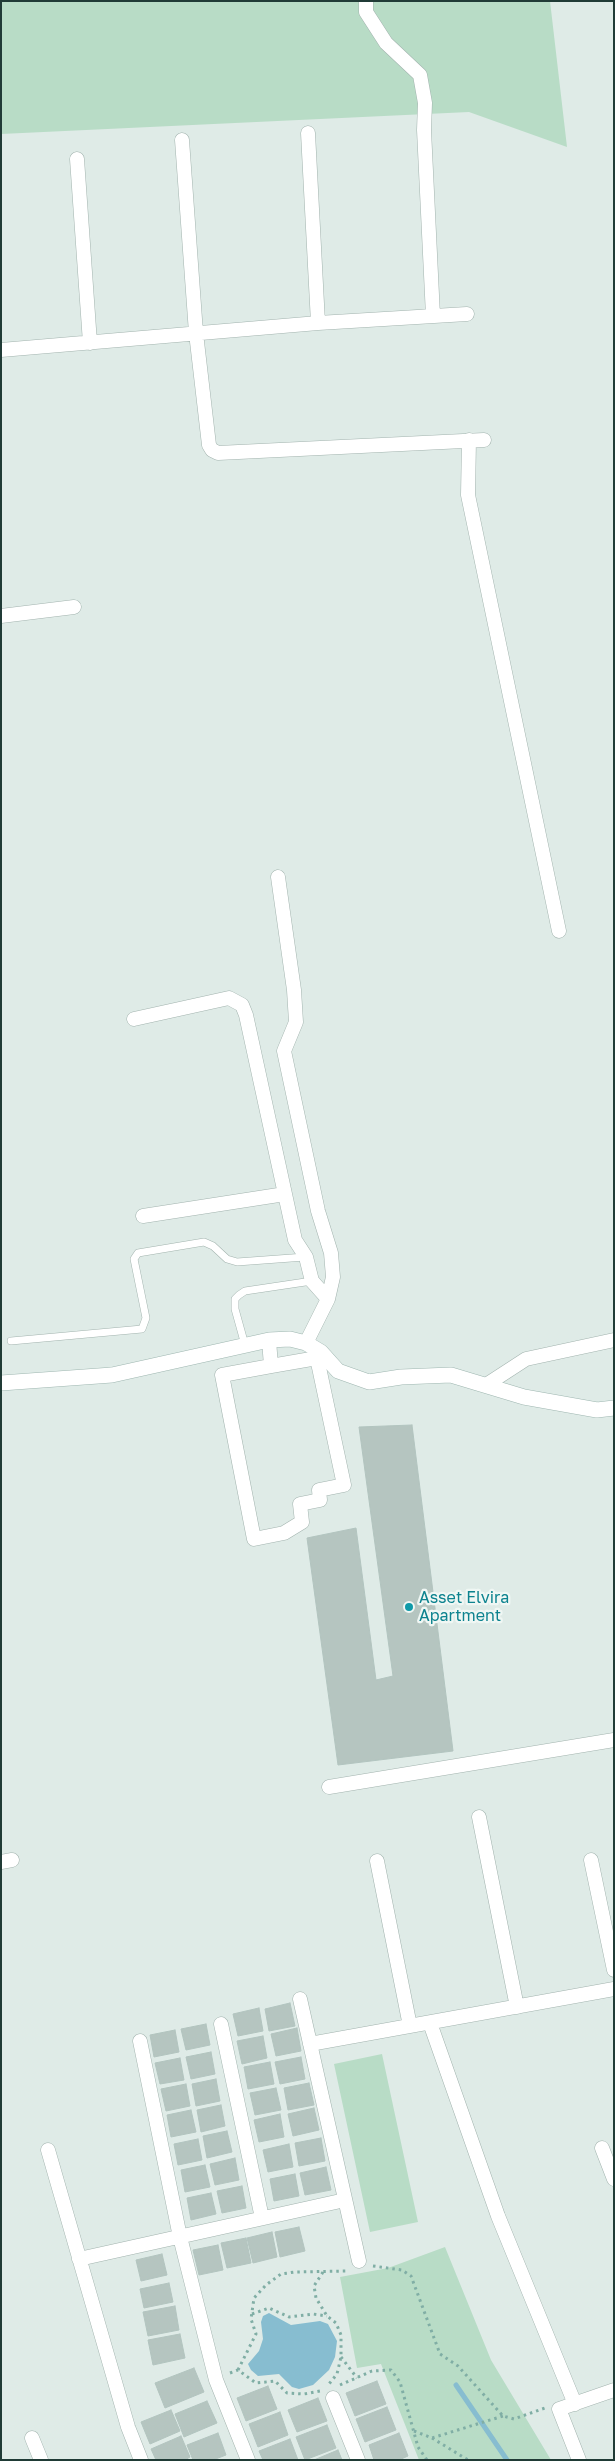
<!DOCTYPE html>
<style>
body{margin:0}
#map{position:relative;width:615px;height:2461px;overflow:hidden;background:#dfebe7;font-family:"Golos Text",sans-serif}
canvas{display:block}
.frame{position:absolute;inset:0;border:2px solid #203b36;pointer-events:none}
</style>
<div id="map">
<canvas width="615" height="2461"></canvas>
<div class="frame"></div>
</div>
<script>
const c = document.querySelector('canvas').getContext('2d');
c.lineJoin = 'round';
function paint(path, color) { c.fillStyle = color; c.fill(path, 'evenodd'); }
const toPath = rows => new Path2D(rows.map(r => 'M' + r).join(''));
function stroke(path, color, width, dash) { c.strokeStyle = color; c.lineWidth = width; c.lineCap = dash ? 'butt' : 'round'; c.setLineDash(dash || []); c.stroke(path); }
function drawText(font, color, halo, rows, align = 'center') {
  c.font = font + ' "Golos Text",sans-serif'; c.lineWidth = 4.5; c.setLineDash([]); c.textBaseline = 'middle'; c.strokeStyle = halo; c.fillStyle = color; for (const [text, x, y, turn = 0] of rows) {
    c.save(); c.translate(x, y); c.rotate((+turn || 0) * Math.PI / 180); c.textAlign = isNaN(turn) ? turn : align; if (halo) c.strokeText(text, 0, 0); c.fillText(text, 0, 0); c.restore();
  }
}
paint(toPath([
 [1,1,550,1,567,147,469,112,1,134],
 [382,2054,418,2222,370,2232,334,2064],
 [445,2247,491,2360,551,2460,419,2460,381,2364,357,2368,340,2277,388,2268]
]), '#b8dcc6');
paint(toPath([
 [269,2313,291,2325,320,2321,328,2324,337,2341,335,2357,329,2370,313,2385,299,2389,292,2387,279,2374,258,2376,251,2370,248,2364,259,2351,263,2339,261,2322,263,2316]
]), '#87bdd0');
stroke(toPath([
 [456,2385,507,2460]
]), '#87bdd0', 5);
const building = toPath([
 [412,1425,453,1751,338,1765,307,1538,356,1528,376,1680,393,1676,359,1427,412,1425],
 [290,2003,295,2026,269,2031,265,2009,290,2003],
 [259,2008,263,2031,238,2036,233,2014,259,2008],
 [206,2024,210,2045,186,2050,181,2029,206,2024],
 [297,2028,301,2051,276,2056,271,2034,297,2028],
 [175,2030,179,2052,154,2057,150,2035,175,2030],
 [263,2036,267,2058,242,2064,237,2041,263,2036],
 [211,2052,215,2074,191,2079,186,2057,211,2052],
 [301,2057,305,2079,280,2084,275,2062,301,2057],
 [180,2058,184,2080,160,2084,155,2063,180,2058],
 [270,2062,274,2084,248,2089,244,2067,270,2062],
 [216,2079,220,2101,196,2106,192,2084,216,2079],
 [309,2083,314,2105,288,2110,284,2088,309,2083],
 [186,2084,190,2106,166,2111,161,2089,186,2084],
 [276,2088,281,2110,255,2115,250,2093,276,2088],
 [221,2105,225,2126,201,2132,197,2110,221,2105],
 [314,2108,319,2130,293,2136,288,2114,314,2108],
 [191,2110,196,2132,171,2137,167,2115,191,2110],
 [280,2114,284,2137,259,2142,254,2120,280,2114],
 [227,2131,232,2152,207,2158,203,2136,227,2131],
 [321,2138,325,2161,299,2166,295,2143,321,2138],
 [198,2139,202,2160,178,2165,174,2144,198,2139],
 [289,2144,293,2167,268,2172,263,2150,289,2144],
 [235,2158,239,2180,215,2185,210,2164,235,2158],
 [205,2165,210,2187,185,2192,181,2170,205,2165],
 [326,2167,331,2190,305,2195,300,2173,326,2167],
 [295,2174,299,2196,274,2201,270,2179,295,2174],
 [242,2186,246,2208,222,2213,217,2191,242,2186],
 [211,2193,216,2214,191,2220,187,2198,211,2193],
 [299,2227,305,2251,280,2257,275,2232,299,2227],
 [272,2232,277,2257,253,2263,247,2238,272,2232],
 [246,2238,251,2263,227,2268,221,2243,246,2238],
 [218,2245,223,2270,199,2275,193,2250,218,2245],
 [162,2254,167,2275,141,2281,136,2260,162,2254],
 [169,2283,173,2302,144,2308,140,2289,169,2283],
 [175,2306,179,2330,148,2336,143,2312,175,2306],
 [180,2334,185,2358,153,2365,148,2340,180,2334],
 [194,2368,204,2392,165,2408,155,2383,194,2368],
 [377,2381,386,2404,355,2416,346,2393,377,2381],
 [268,2386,277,2409,246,2421,237,2398,268,2386],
 [318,2398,327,2421,297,2432,288,2410,318,2398],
 [207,2401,217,2423,184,2437,175,2414,207,2401],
 [387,2407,396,2430,365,2442,356,2419,387,2407],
 [171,2410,180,2431,150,2444,141,2422,171,2410],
 [280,2412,288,2435,258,2447,249,2424,280,2412],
 [327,2425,336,2448,305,2460,296,2437,327,2425],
 [218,2433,226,2455,213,2460,193,2460,187,2445,218,2433],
 [399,2433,408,2456,399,2460,374,2460,369,2445,399,2433],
 [181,2436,190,2457,185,2460,156,2460,151,2449,181,2436],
 [290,2439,298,2460,263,2460,259,2451,290,2439],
 [338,2450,342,2460,314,2460,338,2450]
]);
paint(building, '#b5c5c0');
stroke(building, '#b2c4bf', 1);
const lane = toPath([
 [11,1341,142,1329,146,1318,134,1259,138,1253,204,1242,213,1246,227,1259,237,1262,305,1257],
 [245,1345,235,1309,235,1299,239,1295,245,1291,312,1281]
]);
const street = toPath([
 [366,1,366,12,386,43,420,75,425,103,424,130,433,316],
 [308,133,318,323],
 [182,140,196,333,209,445,212,450,218,453,484,440],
 [77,159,90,343],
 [1,350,318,323,467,314],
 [469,440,468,495,559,931],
 [1,616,74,607],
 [278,877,294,990,296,1022,284,1051,318,1211,331,1253,333,1277,328,1299,306,1343],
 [134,1019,229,998,242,1005,246,1015,295,1240,306,1257,312,1281,328,1299],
 [143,1216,285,1194],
 [269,1340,271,1366,222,1375,254,1539,284,1533,302,1522,300,1504,320,1500,319,1490,344,1485,317,1358,271,1366],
 [486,1385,526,1359,614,1340],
 [329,1787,614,1740],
 [479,1817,517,2007],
 [591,1860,614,1970],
 [377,1861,410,2026],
 [1,1862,12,1860],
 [300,1999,359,2261],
 [430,2023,498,2216,575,2404],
 [221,2024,262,2218],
 [140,2041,180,2237,216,2380,248,2460],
 [310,2044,614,1989],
 [602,2148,614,2179],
 [48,2150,128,2427,141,2460],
 [79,2259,345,2200],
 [333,2398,358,2460],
 [32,2438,41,2460],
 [579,2460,559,2409,614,2390]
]);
const secondary = toPath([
 [1,1383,112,1375,269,1340,290,1339,306,1343,321,1352,338,1371,369,1382,401,1377,451,1375,524,1397,597,1410,614,1408]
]);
stroke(lane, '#a2b3ae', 8);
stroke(street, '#a2b3ae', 15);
stroke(secondary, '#9eb6b0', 16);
stroke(toPath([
 [373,2266,402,2270,411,2276,440,2354,458,2366,503,2416,514,2419,545,2408],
 [323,2272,314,2286,316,2298,327,2316,336,2323,341,2335,341,2357,337,2374,329,2384],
 [252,2314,269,2308,289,2317,313,2314,327,2316],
 [341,2357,357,2378],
 [238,2370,256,2334,251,2319,254,2298,266,2285,281,2274,295,2272,347,2271],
 [230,2373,238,2370,256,2383,275,2381,287,2393,304,2394,320,2391],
 [340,2385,372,2371,391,2370,400,2382,418,2447,427,2460],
 [414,2431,432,2438,503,2416],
 [432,2438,468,2460]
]), '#80aea5', 3, [2.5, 4]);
stroke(lane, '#fff', 7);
stroke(street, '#fff', 14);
stroke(secondary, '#fff', 15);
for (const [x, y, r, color] of [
 [409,1607,5,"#0f9aa8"]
]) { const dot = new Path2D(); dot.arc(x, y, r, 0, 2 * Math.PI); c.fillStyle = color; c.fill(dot); stroke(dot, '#f0f7f4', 2); }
drawText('16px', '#0d838f', '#f0f7f4', [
 ["Asset Elvira",419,1598],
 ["Apartment",419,1616]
], 'left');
</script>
